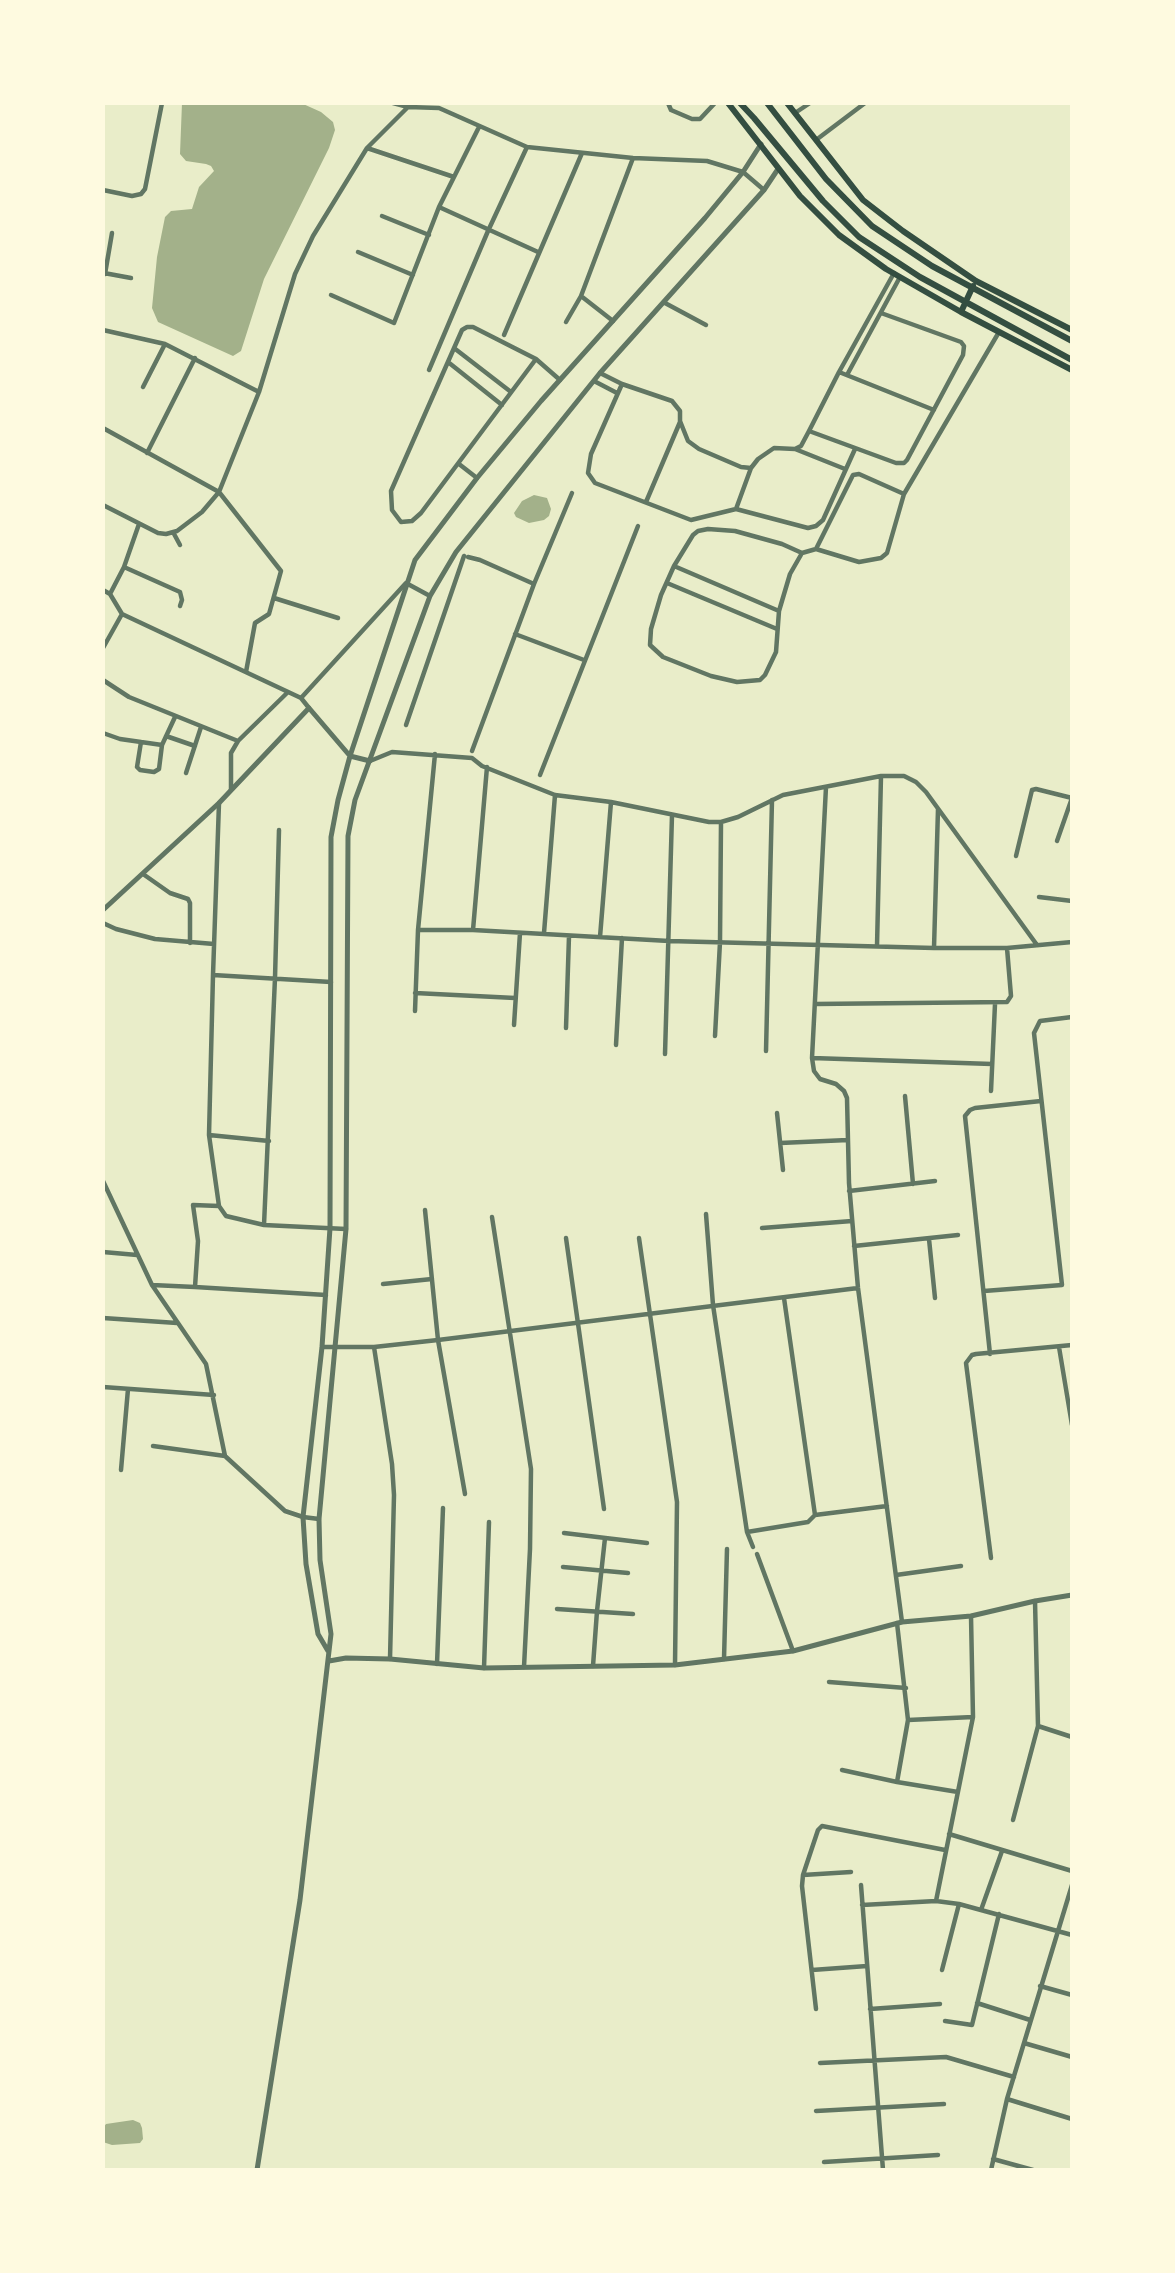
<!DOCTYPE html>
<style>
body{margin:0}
#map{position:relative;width:1175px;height:2273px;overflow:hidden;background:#e9edc9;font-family:Ubuntu,sans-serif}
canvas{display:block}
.frame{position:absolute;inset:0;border:105px solid #fefae0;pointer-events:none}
</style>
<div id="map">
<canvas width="1175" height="2273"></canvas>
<div class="frame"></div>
</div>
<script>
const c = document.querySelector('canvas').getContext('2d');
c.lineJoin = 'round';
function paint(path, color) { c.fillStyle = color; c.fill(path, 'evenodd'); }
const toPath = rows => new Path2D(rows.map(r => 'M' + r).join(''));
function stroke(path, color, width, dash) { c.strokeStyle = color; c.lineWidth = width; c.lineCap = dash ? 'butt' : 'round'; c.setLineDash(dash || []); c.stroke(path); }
paint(toPath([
 [182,103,301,103,321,112,333,122,335,130,329,148,264,279,241,351,233,356,158,322,152,308,157,257,165,217,171,211,192,209,199,187,214,171,211,166,206,164,186,161,180,154],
 [534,495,547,498,551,509,549,516,544,520,529,523,516,517,514,513,522,501],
 [133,2120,140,2123,142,2128,143,2139,140,2143,112,2145,103,2142,103,2128,106,2124]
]), '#a3b18a');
stroke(toPath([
 [393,103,408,107,439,108,527,147,633,158,707,161,743,172,764,190],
 [668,103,671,110,692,119,700,119,715,103],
 [795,113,810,103],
 [816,140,865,103],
 [367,148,454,177],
 [103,190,132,196,141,194,145,189,162,103],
 [439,207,538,252],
 [382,216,429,235],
 [358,252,413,275],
 [104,273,131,278],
 [105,274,112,233],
 [331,295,394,323,439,207,479,127],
 [665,303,706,325],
 [881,313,961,342,964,346,963,355,907,460,904,463,896,463,809,431,839,372,894,273],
 [613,321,581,296,633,158],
 [566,322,581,296],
 [467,327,473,327,536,359,421,513,412,521,401,522,392,510,391,491,462,330,467,327],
 [103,330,165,344,259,392],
 [504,335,582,153],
 [454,348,511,392],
 [536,359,560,380],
 [448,362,502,405],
 [429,370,488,231,527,147],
 [839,372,934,410],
 [600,373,622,384,672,401,680,411,680,421,688,441,699,449,741,467,751,468,758,459,774,448,795,449,801,446,809,431],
 [847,375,900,277],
 [594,381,617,393],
 [622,384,591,454,588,473,595,483,691,520,736,509,808,528,816,526,823,520,855,449],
 [143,387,165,344],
 [103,428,219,492,281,571,269,614,255,623,246,672],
 [795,449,845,469],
 [147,453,195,358],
 [459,464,477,478],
 [646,502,680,422],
 [103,505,158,533,166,534,177,531,202,512,219,492,259,392,295,274,313,236,367,148,408,107],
 [736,509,751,468],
 [173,532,180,545],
 [816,549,853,475,859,474,904,494],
 [802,553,782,544,735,531,708,529,698,531,693,535,674,566,661,595,651,629,650,645,663,657,711,676,737,682,760,680,765,675,776,652,779,611,790,574,802,553,816,549,859,562,881,558,887,553,904,494,999,332],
 [468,557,480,560,534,584],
 [674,566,779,611],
 [124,567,180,592,182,600,180,606],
 [667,583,777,629],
 [103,590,110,594,122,614,301,698,309,708],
 [110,594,124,567,139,524],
 [274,598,338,618],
 [515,634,584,660],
 [103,648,122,614],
 [103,680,129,697,238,741],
 [301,698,406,583,430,596],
 [406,725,464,556],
 [103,733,120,739,162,745,175,717],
 [166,736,195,746],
 [141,742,137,767,140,770,154,772,159,769,162,745],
 [472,751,534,584,572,493],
 [370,761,392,752,472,758,482,766,555,795,611,802,709,822,721,822,738,817,783,795,881,776,904,776,916,782,926,792,1037,945],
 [186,773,201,727],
 [540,775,638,526],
 [826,787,812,1058,814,1071,820,1079,836,1084,844,1091,847,1098,849,1183,858,1288,902,1622],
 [231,790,231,753,238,741,288,692],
 [1057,841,1072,798],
 [1016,856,1032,790,1036,789,1072,798],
 [143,874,170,893,188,899,190,903,190,943],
 [1039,897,1072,901],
 [103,923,116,929,155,939,214,944],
 [418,930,473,930,669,941,934,948,1007,948,1072,942],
 [473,930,487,767],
 [544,933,555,795],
 [600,937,611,802],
 [877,946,881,776],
 [934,948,938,809],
 [213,975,219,803],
 [415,993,515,998],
 [815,1004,1007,1002,1011,996,1007,948],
 [415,1011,418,930,435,754],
 [514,1025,520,933],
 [566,1028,569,936],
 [715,1036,720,942,721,822],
 [616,1045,622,938],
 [766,1051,772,800],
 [665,1054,672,815],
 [812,1058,992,1064],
 [991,1091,995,1004],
 [905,1096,913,1184],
 [777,1113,783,1170],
 [209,1135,213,975,331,982],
 [269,1141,209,1135,219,1206,226,1216,264,1225,346,1229],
 [780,1143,848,1140],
 [103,1181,152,1285,206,1364,225,1456,285,1511,303,1517,319,1519],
 [849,1191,935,1181],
 [425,1210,438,1340,465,1494],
 [706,1214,713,1305,747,1532,753,1547],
 [492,1217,531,1469,530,1549,524,1667],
 [264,1225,275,978,279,830],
 [762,1228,852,1221],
 [566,1238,604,1509],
 [639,1238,677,1502,675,1665],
 [929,1239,935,1298],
 [854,1246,958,1235],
 [103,1252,137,1255],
 [383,1284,432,1279],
 [152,1285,195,1287,198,1241,193,1205,219,1206],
 [195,1287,326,1295],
 [984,1291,1062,1285,1034,1033,1040,1021,1072,1017],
 [784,1298,815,1515],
 [103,1318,177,1323],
 [322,1347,374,1347,438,1340,858,1288],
 [374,1347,392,1464,394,1495,390,1659],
 [1059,1347,1072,1425],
 [990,1354,965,1116,970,1110,975,1108,1041,1101],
 [103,1387,214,1395],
 [153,1446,225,1456],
 [121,1470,128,1389],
 [747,1532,808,1522,815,1515,887,1506],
 [564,1533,647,1543],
 [757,1554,793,1651],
 [991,1558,966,1363,972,1355,976,1354,1072,1345],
 [563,1567,628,1573],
 [896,1575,961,1566],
 [557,1609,633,1614],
 [897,1623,908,1720,897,1782],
 [724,1659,727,1549],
 [437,1664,443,1508],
 [593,1666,597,1611,605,1538],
 [484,1668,489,1522],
 [829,1682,906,1688],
 [908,1720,973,1717],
 [1038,1726,1072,1737],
 [842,1770,897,1782,958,1792],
 [1013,1820,1038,1726,1035,1601],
 [949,1834,1072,1871],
 [803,1875,851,1872],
 [861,1885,883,2170],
 [936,1901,973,1717,971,1616],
 [862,1905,936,1901,959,1904,1072,1935],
 [981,1910,1002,1851],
 [812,1970,867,1966],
 [942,1970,959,1904],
 [1040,1986,1072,1995],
 [977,2003,1030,2020],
 [816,2009,802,1886,803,1875,818,1830,822,1826,945,1850],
 [870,2009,940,2004],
 [945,2021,972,2025,999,1914],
 [1024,2043,1072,2057],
 [820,2063,946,2057,1014,2077],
 [1007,2099,1072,2119],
 [816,2111,944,2104],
 [993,2159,1033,2170],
 [824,2162,938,2155],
 [991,2170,1007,2099,1072,1885]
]), '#617663', 4.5);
stroke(toPath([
 [350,756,370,761],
 [103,910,219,803,309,708,350,756],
 [328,1651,318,1634,306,1564,303,1517,322,1347,330,1228,331,837,338,800,350,756,415,560,477,478,541,401,705,218,743,172,761,144],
 [329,1661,346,1658,390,1659,484,1668,675,1665,793,1651,902,1622,971,1616,1035,1601,1072,1595],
 [257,2170,300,1900,331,1634,320,1560,319,1519,346,1229,348,836,355,800,430,596,456,552,600,373,764,190,778,169]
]), '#617663', 5);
stroke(toPath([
 [728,103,800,196,839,235,886,269,961,312,1072,370],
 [740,103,754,118,823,201,859,237,920,277,1072,360],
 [767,103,826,179,872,226,932,266,1072,341],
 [787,103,863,200,903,231,976,281,1072,330],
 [961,312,973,286]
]), '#344e41', 6);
</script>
